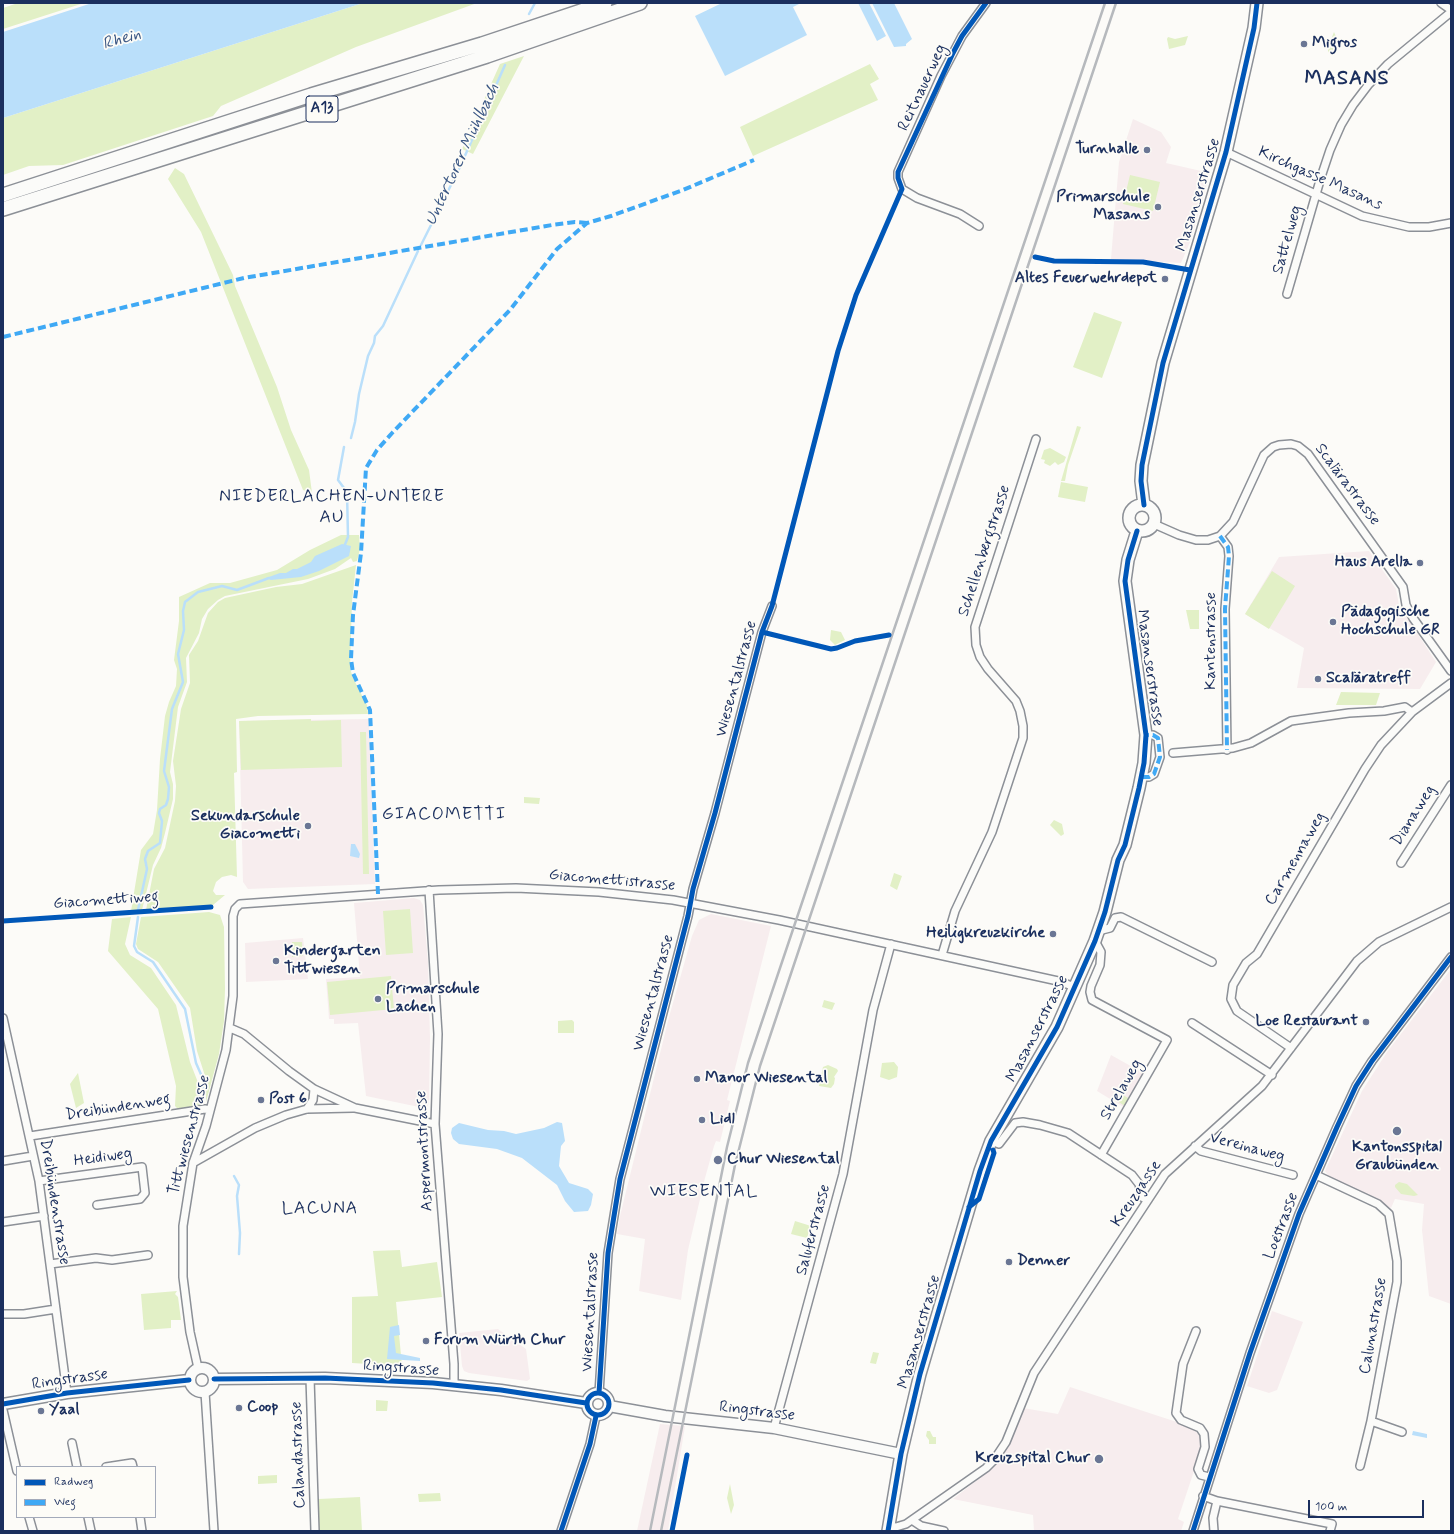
<!DOCTYPE html>
<meta charset="utf-8">
<style>
body{margin:0}
#map{position:relative;width:1454px;height:1534px;overflow:hidden;background:#fcfbf8;font-family:Mynerve,sans-serif}
canvas{display:block}
.frame{position:absolute;inset:0;border:4px solid #1b2f5e;pointer-events:none}
.legend{position:absolute;left:16px;top:1466px;width:140px;height:52px;box-sizing:border-box;background:#fdfcf7;border:1px solid #a3aaba;margin:0;padding:5px 7px;list-style:none;font-size:12px;color:#1b2f5e}
.legend li{display:flex;align-items:center;gap:8px;height:20px}
.legend b{width:20px;border:1px solid #a3aaba}
.scale{position:absolute;left:1308px;top:1500px;width:116px;height:18px;box-sizing:border-box;border:2px solid #1b2f5e;border-top:0;padding-left:5px;font-size:12px;line-height:14px;white-space:nowrap;color:#1b2f5e;-webkit-text-stroke:3px #fdfcf7;paint-order:stroke}
</style>
<div id="map">
<canvas width="1454" height="1534"></canvas>
<div class="frame"></div>
<ul class="legend">
<li><b style="height:5px;background:#0057b8"></b>Radweg</li>
<li><b style="height:5px;background:#3fa9f5"></b>Weg</li>
</ul>
<div class="scale">100 m</div>
</div>
<script>
const c = document.querySelector('canvas').getContext('2d');
c.lineJoin = 'round';
function paint(path, color) { c.fillStyle = color; c.fill(path, 'evenodd'); }
const toPath = rows => new Path2D(rows.map(r => 'M' + r).join(''));
function stroke(path, color, width, dash) { c.strokeStyle = color; c.lineWidth = width; c.lineCap = dash ? 'butt' : 'round'; c.setLineDash(dash || []); c.stroke(path); }
function drawText(font, color, halo, rows, align = 'center') {
  c.font = font + ' Mynerve,sans-serif'; c.lineWidth = 3.5; c.setLineDash([]); c.textBaseline = 'middle'; c.strokeStyle = halo; c.fillStyle = color; for (const [text, x, y, turn = 0] of rows) {
    c.save(); c.translate(x, y); c.rotate((+turn || 0) * Math.PI / 180); c.textAlign = isNaN(turn) ? turn : align; if (halo) c.strokeText(text, 0, 0); c.fillText(text, 0, 0); c.restore();
  }
}
paint(toPath([
 [1133,119,1161,132,1171,147,1166,163,1210,173,1191,240,1181,263,1111,259,1119,162],
 [1369,551,1396,589,1399,605,1436,662,1420,689,1297,688,1304,648,1245,614,1279,557],
 [369,719,375,884,248,889,243,882,239,721],
 [414,898,420,900,423,905,428,962,430,1038,429,1103,427,1107,424,1108,366,1096,358,1023,334,1024,334,1019,329,1019,326,979,360,977,354,903],
 [711,914,771,926,727,1100,730,1101,720,1142,716,1141,714,1146,705,1178,688,1250,681,1300,639,1291,645,1239,617,1234,620,1216,669,1017,692,936,699,920],
 [303,938,308,979,246,982,245,943],
 [1451,969,1451,1304,1429,1296,1422,1230,1424,1204,1395,1199,1391,1208,1330,1178,1325,1171,1362,1091,1387,1052],
 [1111,1055,1145,1074,1125,1108,1097,1091],
 [1272,1311,1303,1322,1277,1390,1269,1393,1247,1386],
 [498,1329,526,1349,530,1379,527,1381,469,1373,464,1371,462,1366,459,1333],
 [1070,1387,1192,1427,1199,1432,1202,1447,1178,1519,1184,1522,1181,1531,1034,1531,1033,1515,953,1499,990,1470,1003,1455,1008,1447,1023,1408,1058,1414],
 [660,1424,685,1426,668,1531,637,1531]
]), '#f7edee');
paint(toPath([
 [18,3,84,3,3,29,3,8],
 [363,3,477,3,356,47,221,106,213,116,63,165,29,166,3,175,3,118],
 [1334,32,1338,41,1337,44,1334,46,1332,53,1328,52,1328,47],
 [1188,36,1185,45,1169,49,1167,39,1168,37,1175,39],
 [524,56,473,154,462,149,500,64],
 [870,64,879,79,870,84,878,100,753,156,740,127],
 [175,168,184,174,233,275,235,286,277,387,291,430,309,470,312,493,303,490,201,232,168,179],
 [1130,175,1160,182,1153,211,1123,204],
 [1094,312,1122,322,1102,378,1073,367],
 [1077,426,1081,427,1068,465,1065,481,1061,481],
 [1050,448,1066,457,1064,462,1058,465,1055,462,1050,466,1044,463,1045,460,1041,459,1044,450],
 [1061,482,1088,487,1085,502,1058,497],
 [341,535,359,535,360,549,357,561,353,562,351,558,335,569,308,579,225,596,218,600,208,609,202,619,199,633,186,658,187,682,178,707,170,772,173,784,173,799,165,833,161,848,153,865,142,910,131,911,141,850,153,834,157,810,160,759,165,716,169,702,176,686,177,669,174,660,179,621,179,597,210,583,230,583,277,570,310,550],
 [356,565,352,602,350,668,353,678,367,705,368,714,258,716,236,719,237,772,234,773,237,877,231,875,222,877,216,882,213,891,216,895,225,895,213,905,146,910,154,869,165,848,175,801,176,786,173,761,181,709,190,683,189,655,198,641,208,613,218,602,225,598,276,587,302,584],
 [1272,571,1295,586,1269,629,1245,614],
 [1186,610,1199,610,1199,629,1190,629],
 [831,630,841,632,845,640,835,645,830,640],
 [1341,692,1380,693,1376,705,1336,705],
 [311,719,311,721,341,720,342,767,241,770,239,721],
 [360,732,366,732,369,874,363,874],
 [524,797,540,798,539,804,524,803],
 [1054,820,1062,824,1064,834,1061,836,1050,825],
 [894,873,902,876,897,890,890,886],
 [410,909,413,953,386,955,383,911],
 [209,912,220,915,224,927,225,989,224,1021,219,1054,206,1102,206,1079,197,1051,190,1008,158,962,138,949,136,944,141,917],
 [131,917,125,944,130,955,151,968,176,1005,190,1062,199,1085,200,1106,178,1109,175,1106,176,1086,158,1009,108,951,112,919],
 [292,942,302,942,303,956,292,957],
 [391,976,394,1009,330,1015,327,982],
 [824,1000,835,1003,832,1010,822,1007],
 [572,1020,574,1022,574,1033,558,1033,558,1021],
 [894,1062,898,1067,897,1077,889,1080,880,1077,882,1063],
 [828,1065,837,1069,838,1071,834,1077,835,1078,834,1084,831,1088,819,1086,823,1067],
 [78,1073,84,1103,76,1108,70,1084],
 [1121,1094,1130,1099,1125,1106,1117,1101],
 [1399,1182,1407,1184,1418,1195,1414,1196,1401,1194,1395,1187,1395,1185],
 [795,1221,811,1226,807,1238,791,1234],
 [400,1250,402,1267,437,1262,442,1297,396,1302,402,1366,352,1363,352,1297,378,1296,373,1251],
 [177,1291,175,1294,178,1297,181,1320,171,1320,171,1328,144,1330,141,1294],
 [873,1352,879,1353,876,1364,870,1363],
 [376,1400,388,1401,387,1411,376,1411],
 [927,1431,930,1431,933,1437,936,1437,936,1444,929,1444,929,1440,926,1436],
 [277,1475,277,1483,258,1484,258,1476],
 [730,1484,734,1505,731,1514,727,1498],
 [440,1493,441,1501,419,1502,418,1494],
 [360,1497,362,1531,319,1531,319,1499]
]), '#e2f0c6');
paint(toPath([
 [92,3,363,3,3,118,3,32],
 [722,3,801,3,793,7,807,35,725,76,695,16],
 [858,3,869,3,886,36,877,41],
 [872,3,894,3,912,39,906,44,906,46,894,47],
 [342,544,351,546,349,556,319,571,301,577,271,580,266,578,280,573,286,573,293,569,297,569,311,562,315,556],
 [351,844,355,844,360,854,359,858,350,856],
 [557,1122,562,1123,565,1141,561,1146,559,1166,569,1183,588,1189,593,1194,591,1205,588,1211,574,1212,565,1201,557,1185,522,1158,497,1149,459,1144,453,1139,451,1133,452,1128,459,1123,488,1130,504,1131,516,1134,544,1128],
 [399,1325,400,1335,394,1336,396,1353,420,1358,420,1361,387,1359,390,1327],
 [1413,1431,1427,1434,1427,1438,1412,1435]
]), '#badffa');
stroke(toPath([
 [529,14,535,3],
 [421,245,460,167,505,65],
 [351,438,355,422,359,394,368,356,374,343,375,336,383,326,418,251],
 [344,547,348,537,347,492,338,480,344,447],
 [138,910,147,869,145,859,148,851,160,843,162,821,159,813,160,809,166,805,168,799,169,787,164,771,172,709,183,682,178,654,184,630,183,611,185,602,198,592,222,586,237,590,269,578],
 [138,917,134,946,137,952,153,962,185,1009,196,1063,203,1079,204,1098],
 [234,1176,239,1185,237,1196,240,1233,239,1254]
]), '#badffa', 2.5);
const street = toPath([
 [1441,3,1451,10],
 [1226,152,1362,216,1409,227,1429,227,1451,223],
 [979,226,960,214,917,198,902,189,898,178,898,172,941,76,962,36,986,3],
 [1287,294,1321,177,1330,150,1341,125,1353,105,1369,84,1388,64,1451,12],
 [1154,524,1179,535,1196,540,1208,540,1220,536,1233,522,1264,455,1273,447,1279,445,1291,444,1298,446,1308,454,1403,587,1406,605,1413,618,1451,671],
 [1220,536,1228,547,1229,556,1225,609,1227,750],
 [1173,753,1233,748,1251,743,1291,721,1298,720,1349,713,1384,711,1405,707,1412,712],
 [1142,777,1149,777,1154,774,1160,757,1158,738,1153,735,1146,735],
 [1401,863,1451,785],
 [429,890,438,1034,435,1124,454,1364,454,1385],
 [1098,931,1110,928,1115,918,1121,917,1212,962],
 [1095,941,1101,952,1100,965,1091,986,1090,992,1092,1000,1167,1040,1101,1155],
 [942,955,955,911,992,832,1023,738,1023,726,1020,711,1016,701,988,669,980,657,976,645,975,627,1036,439],
 [3,1018,39,1181,67,1393],
 [1192,1023,1272,1075],
 [230,1028,244,1034,289,1071,314,1089,355,1108,435,1124],
 [1291,1048,1237,1011,1231,999,1233,985,1246,963,1257,954,1365,769,1381,745,1412,712,1451,683],
 [307,1109,313,1100,314,1089],
 [30,1136,205,1109,210,1110],
 [991,1141,999,1144,1015,1123,1023,1122,1040,1125,1068,1133,1132,1175,1139,1184,1142,1197,1148,1200],
 [1195,1146,1201,1151,1293,1175],
 [3,1161,33,1156],
 [193,1163,255,1128,286,1115,307,1109,353,1108],
 [1316,1175,1378,1204,1389,1214,1397,1261,1397,1282,1371,1421,1402,1432],
 [39,1181,142,1167,145,1193,140,1199,97,1205],
 [3,1222,44,1216],
 [50,1264,96,1258,112,1260,148,1255],
 [3,1314,24,1314,56,1309],
 [1196,1331,1183,1364,1176,1413,1181,1420,1200,1428,1204,1434,1205,1447,1198,1469,1201,1475,1209,1477],
 [198,1368,190,1332,183,1277,183,1226,193,1163,206,1126,226,1050,233,996,233,916,235,909,240,904,439,890,516,888,599,892,673,900,779,920,1058,981,1075,987],
 [310,1378,315,1531],
 [205,1392,214,1531],
 [599,1393,608,1253,620,1179,688,916,693,889,715,813,762,632,772,606],
 [3,1410,17,1471],
 [774,1428,843,1174,873,1010,891,944],
 [72,1443,77,1467],
 [1360,1466,1371,1421],
 [106,1467,132,1463,133,1467],
 [1203,1496,1217,1501,1213,1518,1214,1531],
 [1217,1501,1332,1524,1330,1531],
 [29,1517,33,1531],
 [88,1517,91,1531],
 [140,1517,142,1531],
 [912,1520,921,1526,944,1531],
 [888,1526,896,1527,906,1524,986,1468,994,1460,1006,1442,1034,1373,1165,1174,1262,1086,1357,961,1379,942,1451,907],
 [561,1531,590,1444,596,1416],
 [1193,1531,1250,1353,1299,1214,1337,1127,1356,1086,1372,1061,1451,957]
]);
const secondary = toPath([
 '190 1380a12 12 0 1 1 24 0a12 12 0 1 1-24 0Z',
 [214,1379,325,1378,433,1383,501,1390,586,1403],
 '587 1404a11 11 0 1 1 22 0a11 11 0 1 1-22 0Z',
 [3,1404,67,1393,189,1380],
 [609,1406,665,1416,774,1428,901,1454]
]);
const primary = toPath([
 '1129 518a13 13 0 1 1 26 0a13 13 0 1 1-26 0Z',
 [1144,505,1141,481,1142,465,1163,363,1226,152,1254,28,1257,3],
 [888,1531,901,1454,920,1374,980,1171,991,1141,1057,1027,1095,941,1105,912,1118,860,1125,845,1139,788,1144,763,1146,735,1125,581,1128,560,1137,531]
]);
const highway = toPath([
 [3,195,311,95,482,44,605,3],
 [3,209,487,56,640,3]
]);
stroke(street, '#8c9097', 10);
stroke(secondary, '#8c9097', 13);
stroke(primary, '#8c9097', 14);
stroke(highway, '#8c9097', 16);
stroke(street, '#fbfbf9', 7);
stroke(secondary, '#fbfbf9', 10);
stroke(primary, '#fbfbf9', 11);
stroke(highway, '#fbfbf9', 13);
stroke(toPath([
 [650,1531,727,1147,748,1063,1105,3],
 [661,1531,735,1165,760,1066,1116,3]
]), '#b6b9bd', 2.5);
stroke(toPath([
 [3,337,244,278,552,225,575,222,587,223],
 [1220,536,1228,547,1229,556,1225,609,1227,750],
 [1142,777,1149,777,1154,774,1160,757,1158,738,1153,735,1146,735],
 [378,894,370,710,353,673,351,659,353,615,361,553,366,468,377,450,393,432,510,310,557,249,587,223,611,216,683,190,754,160]
]), '#3fa9f5', 4, [8, 4]);
stroke(toPath([
 [1035,257,1054,261,1143,262,1190,270],
 [1144,505,1141,481,1142,465,1163,363,1226,152,1254,28,1257,3],
 [762,632,831,649,837,648,855,641,889,635],
 [3,921,211,907],
 [969,1207,979,1199,994,1153,993,1150],
 [214,1379,325,1378,433,1383,501,1390,586,1403],
 '587 1404a11 11 0 1 1 22 0a11 11 0 1 1-22 0Z',
 [599,1393,608,1253,620,1179,688,916,693,889,715,813,762,632,772,606,838,351,856,295,902,189,898,178,898,172,953,53,962,36,986,3],
 [3,1404,67,1393,189,1380],
 [561,1531,590,1444,596,1416],
 [672,1531,687,1455],
 [888,1531,901,1454,920,1374,980,1171,991,1141,1057,1027,1095,941,1105,912,1118,860,1125,845,1139,788,1144,763,1146,735,1125,581,1128,560,1137,531],
 [1193,1531,1250,1353,1299,1214,1337,1127,1356,1086,1372,1061,1451,957]
]), '#0057b8', 5);
for (const [x, y, r, color] of [
 [1304,44,4,"#6a7694"],
 [1147,150,4,"#6a7694"],
 [1158,207,4,"#6a7694"],
 [1165,279,4,"#6a7694"],
 [1420,563,4,"#6a7694"],
 [1333,622,4,"#6a7694"],
 [1318,679,4,"#6a7694"],
 [308,826,4,"#6a7694"],
 [1053,934,4,"#6a7694"],
 [276,961,4,"#6a7694"],
 [378,999,4,"#6a7694"],
 [1366,1022,4,"#6a7694"],
 [697,1079,4,"#6a7694"],
 [261,1100,4,"#6a7694"],
 [702,1120,4,"#6a7694"],
 [1397,1131,5,"#6a7694"],
 [718,1160,5,"#6a7694"],
 [1009,1262,4,"#6a7694"],
 [426,1341,4,"#6a7694"],
 [239,1408,4,"#6a7694"],
 [41,1411,4,"#6a7694"],
 [1099,1459,5,"#6a7694"]
]) { const dot = new Path2D(); dot.arc(x, y, r, 0, 2 * Math.PI); c.fillStyle = color; c.fill(dot); stroke(dot, '#fdfcf7', 1.5); }
for (const [x, y, w] of [
 [322,109,32]
]) { const box = new Path2D(); box.roundRect(x - w / 2, y - 13, w, 26, 3); c.fillStyle = '#fdfcf7'; c.fill(box); stroke(box, '#1b2f5e', 1); }
drawText('bold 15px', '#1b2f5e', null, [
 ["A13",322,109]
]);
drawText('bold 16px', '#1b2f5e', '#fdfcf7', [
 ["Migros",1312,44],
 ["Turnhalle",1139,150,"right"],
 ["Primarschule",1150,198,"right"],
 ["Masans",1150,216,"right"],
 ["Altes Feuerwehrdepot",1157,279,"right"],
 ["Haus Arella",1412,563,"right"],
 ["Pädagogische",1341,613],
 ["Hochschule GR",1341,631],
 ["Scaläratreff",1326,679],
 ["Sekundarschule",300,817,"right"],
 ["Giacometti",300,835,"right"],
 ["Heiligkreuzkirche",1045,934,"right"],
 ["Kindergarten",284,952],
 ["Tittwiesen",284,970],
 ["Primarschule",386,990],
 ["Lachen",386,1008],
 ["Loe Restaurant",1358,1022,"right"],
 ["Manor Wiesental",705,1079],
 ["Post 6",269,1100],
 ["Lidl",710,1120],
 ["Kantonsspital",1397,1148,"center"],
 ["Graubünden",1397,1166,"center"],
 ["Chur Wiesental",727,1160],
 ["Denner",1017,1262],
 ["Forum Würth Chur",434,1341],
 ["Coop",247,1408],
 ["Yaal",49,1411],
 ["Kreuzspital Chur",1090,1459,"right"]
], 'left');
drawText('16px', '#1b2f5e', '#fdfcf7', [
 ["Reitnauerweg",923,88,-65],
 ["Kirchgasse Masans",1320,179,24],
 ["Masanserstrasse",1199,195,-73],
 ["Sattelweg",1288,240,-74],
 ["Scalärastrasse",1347,485,53],
 ["Schellenbergstrasse",985,551,-72],
 ["Kantenstrasse",1212,641,-90],
 ["Masanserstrasse",1149,668,82],
 ["Wiesentalstrasse",737,679,-75],
 ["Dianaweg",1414,816,-58],
 ["Carmennaweg",1296,859,-60],
 ["Giacomettistrasse",612,881,5],
 ["Giacomettiweg",106,901,-4],
 ["Wiesentalstrasse",654,993,-75],
 ["Masanserstrasse",1038,1029,-63],
 ["Strelaweg",1122,1090,-60],
 ["Dreibündenweg",118,1108,-9],
 ["Tittwiesenstrasse",190,1135,-75],
 ["Vereinaweg",1247,1148,15],
 ["Aspermontstrasse",425,1151,-93],
 ["Heidiweg",103,1158,-8],
 ["Kreuzgasse",1137,1194,-56],
 ["Dreibündenstrasse",54,1202,81],
 ["Loëstrasse",1282,1226,-69],
 ["Saluferstrasse",814,1230,-75],
 ["Wiesentalstrasse",591,1312,-87],
 ["Calunastrasse",1374,1326,-80],
 ["Masanserstrasse",920,1332,-74],
 ["Ringstrasse",401,1369,4],
 ["Ringstrasse",70,1380,-8],
 ["Ringstrasse",757,1412,7],
 ["Calandastrasse",299,1455,-92]
]);
drawText('italic 17px', '#3c5885', '#fdfcf7', [
 ["Rhein",122,40,-17],
 ["Untertorer Mühlbach",463,155,-65]
]);
c.letterSpacing = '1px';
drawText('18px', '#1b2f5e', '#fdfcf7', [
 ["NIEDERLACHEN-UNTERE",332,497],
 ["AU",332,518],
 ["GIACOMETTI",444,815],
 ["WIESENTAL",704,1192],
 ["LACUNA",320,1209]
]);
c.letterSpacing = '0px';
c.letterSpacing = '1px';
drawText('bold 20px', '#1b2f5e', '#fdfcf7', [
 ["MASANS",1347,80]
]);
c.letterSpacing = '0px';
</script>
